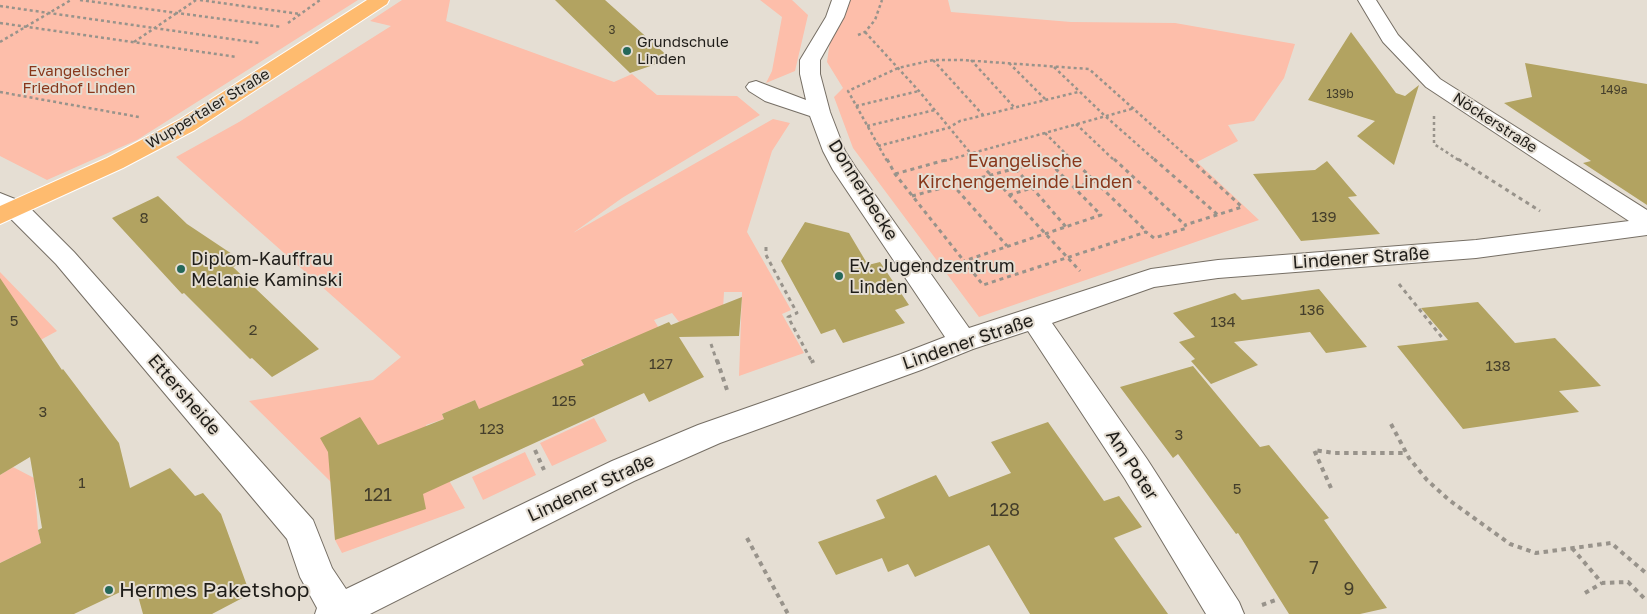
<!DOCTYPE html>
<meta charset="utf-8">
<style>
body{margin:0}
canvas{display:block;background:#e5ded3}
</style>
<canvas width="1647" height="614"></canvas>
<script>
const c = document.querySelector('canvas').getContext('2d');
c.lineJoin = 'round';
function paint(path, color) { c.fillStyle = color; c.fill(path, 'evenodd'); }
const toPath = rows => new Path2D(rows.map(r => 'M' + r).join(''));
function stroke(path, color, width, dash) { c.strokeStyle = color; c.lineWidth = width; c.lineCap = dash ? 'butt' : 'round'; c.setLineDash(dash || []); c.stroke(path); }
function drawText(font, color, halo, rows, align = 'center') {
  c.font = font + ' "Golos Text",sans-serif'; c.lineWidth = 4; c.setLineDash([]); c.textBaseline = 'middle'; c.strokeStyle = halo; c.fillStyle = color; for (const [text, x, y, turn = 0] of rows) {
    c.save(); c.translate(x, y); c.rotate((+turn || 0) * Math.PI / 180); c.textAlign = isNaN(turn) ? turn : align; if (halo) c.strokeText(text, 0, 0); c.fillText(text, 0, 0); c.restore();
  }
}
paint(toPath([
 [0,0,358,0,137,140,47,180,0,156],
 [402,0,450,0,446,21,614,82,632,74,657,95,737,96,760,115,622,198,573,233,773,119,790,123,772,151,747,232,791,310,782,314,804,353,739,376,742,292,724,292,723,309,679,322,672,313,654,320,660,330,615,345,582,359,587,369,479,410,475,400,442,414,444,419,426,425,447,477,465,508,342,553,335,540,331,482,249,401,373,380,401,357,176,157,239,122,391,26,370,21],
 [760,0,792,0,808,15,795,71,766,83,772,71,782,17],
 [831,0,948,0,951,12,1071,22,1175,23,1295,44,1284,78,1254,121,1228,125,1238,141,1197,162,1259,220,979,317,853,148,834,97,843,88,827,62,833,20],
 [0,272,57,331,0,362],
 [594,418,607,441,552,466,540,443],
 [525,452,536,475,483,500,472,477],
 [13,467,34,478,38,530,41,543,0,563,0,475]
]), '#fdbeaa');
paint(toPath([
 [555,0,605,0,671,59,630,73],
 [1351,32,1396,93,1405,96,1419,85,1394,165,1357,136,1375,121,1308,100],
 [1525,63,1647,84,1647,205,1583,163,1591,161,1504,103,1532,97],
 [1327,161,1357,196,1348,197,1380,234,1301,241,1253,174,1315,170],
 [158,196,187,224,244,262,233,267,319,349,272,377,252,358,250,359,184,293,182,294,112,218],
 [805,222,849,233,868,265,880,262,909,305,895,310,905,323,843,343,835,329,821,334,781,261],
 [0,278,62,370,63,369,119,443,130,488,170,468,195,496,203,493,221,514,250,594,212,614,143,614,135,585,74,614,0,614,0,563,41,543,38,530,42,528,30,457,0,475],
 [1319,289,1367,347,1326,353,1310,332,1234,342,1258,365,1211,384,1191,361,1195,359,1179,342,1195,337,1173,313,1235,293,1242,300],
 [742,297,739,336,679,337,704,377,649,402,644,393,423,494,426,509,335,540,328,452,320,438,360,417,378,445,444,419,442,414,475,400,479,409,584,365,581,360,669,322,671,325],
 [1478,302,1515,343,1555,338,1601,386,1559,391,1579,412,1463,429,1397,346,1448,340,1421,308],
 [1193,366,1260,447,1269,445,1329,518,1324,520,1387,608,1360,614,1289,614,1238,533,1236,534,1178,454,1173,458,1120,387],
 [1048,422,1104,501,1119,496,1142,527,1114,538,1168,614,1030,614,989,545,915,577,908,564,888,572,882,558,836,575,818,542,885,518,876,500,936,475,949,497,1011,473,991,442]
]), '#b2a361');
const minor = toPath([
 [832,0,850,0,844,17,820,60,820,74,830,112,845,151,856,168,969,328,1151,269,1218,260,1476,240,1629,221,1426,87,1383,42,1358,0,1376,0,1398,35,1440,79,1647,210,1647,235,1476,258,1218,278,1154,287,1052,323,1147,459,1239,602,1244,614,1206,614,1125,479,1028,331,973,349,921,370,720,443,634,481,370,614,315,614,317,608,300,577,287,539,56,264,7,215,0,211,0,193,25,203,74,252,313,520,332,568,346,589,612,461,698,425,901,354,945,337,833,170,823,151,810,116,765,101,749,91,746,87,749,83,756,81,806,100,800,74,800,60,826,17,832,0]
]);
const major = toPath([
 [367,0,389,0,387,4,195,130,123,168,0,224,0,206,107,158,179,120,367,0]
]);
stroke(minor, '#766f65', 2);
stroke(major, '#fff', 2);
stroke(toPath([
 [80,0,282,27],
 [200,0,300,14],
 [0,6,259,43],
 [0,23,237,57],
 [288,23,320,0],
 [865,32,919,91,977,161],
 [858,35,865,32,875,20,882,0],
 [0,42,71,0],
 [134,42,196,0],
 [933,60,983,115],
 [971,60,1014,107],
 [1009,63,1045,99],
 [1054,67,1104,115,1156,161],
 [0,92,139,117],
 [856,106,919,91],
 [1434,116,1434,144,1460,161],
 [1076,124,1115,161],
 [867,126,935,110],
 [1045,133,1073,161],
 [878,146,948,128,960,121,1078,92],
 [887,161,848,91,898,68,933,60,962,60,1089,69,1192,161],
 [944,161,1135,108],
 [1045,161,1048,161]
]), '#98938b', 2.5, [3, 3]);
stroke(toPath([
 [887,159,895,174,983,285,1146,232,1154,238,1187,228,1185,225,1242,207,1190,159],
 [976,159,1080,271],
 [1072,159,1146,231],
 [1114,159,1185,225],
 [1154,159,1218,215],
 [1458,159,1540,211],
 [1016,169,1066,227],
 [895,174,949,159],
 [952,184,1007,246],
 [1075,188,1093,181],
 [1009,195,1032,188],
 [912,196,1047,160,1101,215,964,261],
 [766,247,766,255,797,313,788,317,812,362],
 [1399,284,1444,340],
 [711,344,717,362]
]), '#98938b', 3, [4, 4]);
stroke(toPath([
 [717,360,728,393],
 [812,360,813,363],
 [1391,424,1409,458,1427,480,1449,500,1510,544,1536,553,1611,543,1647,574],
 [535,450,544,470],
 [1331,488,1314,450,1334,453,1405,453],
 [747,538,788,614],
 [1572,548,1602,583,1628,582,1647,601],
 [1585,593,1602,583],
 [1262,605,1276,600]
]), '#98938b', 4, [4.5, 4.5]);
paint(minor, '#fff');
paint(major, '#febb6f');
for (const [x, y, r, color] of [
 [627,51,5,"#256859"],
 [181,269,5,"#256859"],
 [839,276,5,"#256859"],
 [109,590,5,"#256859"]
]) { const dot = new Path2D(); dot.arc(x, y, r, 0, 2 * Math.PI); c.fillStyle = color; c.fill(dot); stroke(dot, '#e5ded3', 2); }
drawText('12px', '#443e2b', null, [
 ["3",612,30],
 ["149a",1614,90],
 ["139b",1340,94]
]);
drawText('15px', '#1f1d19', '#e5ded3', [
 ["Grundschule",637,42],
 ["Linden",637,59]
], 'left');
drawText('15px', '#88371b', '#e5ded3', [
 ["Evangelischer",79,71],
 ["Friedhof Linden",79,88]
]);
drawText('15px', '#1f1d19', '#e5ded3', [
 ["Wuppertaler Straße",208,109,-31],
 ["Nöckerstraße",1495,123,33]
]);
drawText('15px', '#443e2b', null, [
 ["139",1324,217],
 ["8",144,218],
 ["136",1312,310],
 ["5",14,321],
 ["134",1223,322],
 ["2",253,330],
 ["127",661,364],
 ["138",1498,366],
 ["125",564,401],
 ["3",43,412],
 ["123",492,429],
 ["3",1179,435],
 ["1",82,483],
 ["5",1237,489]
]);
drawText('18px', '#88371b', '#e5ded3', [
 ["Evangelische",1025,161],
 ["Kirchengemeinde Linden",1025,182]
]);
drawText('18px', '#1f1d19', '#e5ded3', [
 ["Donnerbecke",863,190,58],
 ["Lindener Straße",1361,258,-4],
 ["Lindener Straße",968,342,-19],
 ["Ettersheide",184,395,49],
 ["Am Poter",1132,465,57],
 ["Lindener Straße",591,488,-25]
]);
drawText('18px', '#1f1d19', '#e5ded3', [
 ["Diplom-Kauffrau",191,259],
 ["Melanie Kaminski",191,280],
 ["Ev. Jugendzentrum",849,266],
 ["Linden",849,287]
], 'left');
drawText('18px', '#443e2b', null, [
 ["121",378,495],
 ["128",1005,510],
 ["7",1314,568],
 ["9",1349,589]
]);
drawText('21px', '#1f1d19', '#e5ded3', [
 ["Hermes Paketshop",119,590]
], 'left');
</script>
